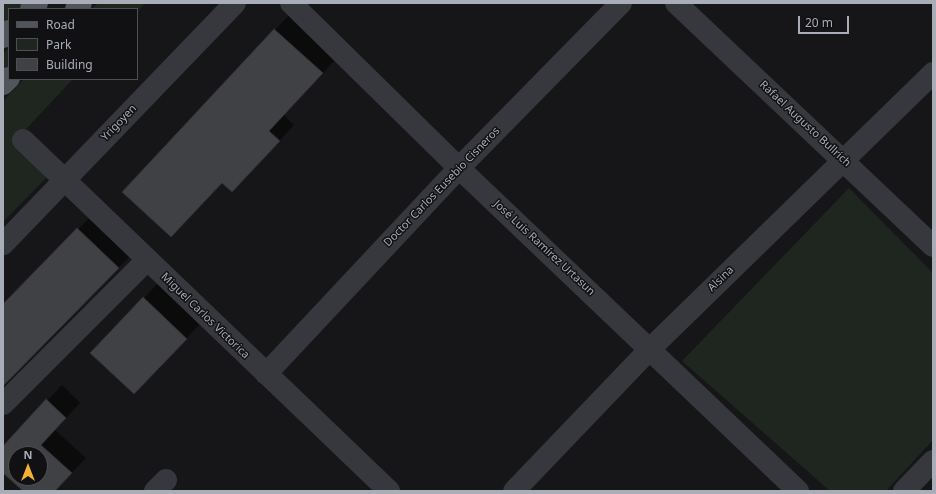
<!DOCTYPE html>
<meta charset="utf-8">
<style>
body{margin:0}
#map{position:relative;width:936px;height:494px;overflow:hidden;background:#161618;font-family:"Noto Sans",sans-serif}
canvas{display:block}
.frame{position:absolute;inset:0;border:4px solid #a8adb8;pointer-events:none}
.legend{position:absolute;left:8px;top:8px;width:130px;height:72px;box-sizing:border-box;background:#111113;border:1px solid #4d4f55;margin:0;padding:5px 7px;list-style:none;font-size:12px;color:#a8adb8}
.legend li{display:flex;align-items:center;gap:8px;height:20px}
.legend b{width:20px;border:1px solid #4d4f55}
.north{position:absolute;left:8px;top:446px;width:40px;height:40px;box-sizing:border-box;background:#111113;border:1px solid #4d4f55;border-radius:50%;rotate:0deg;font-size:11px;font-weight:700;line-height:16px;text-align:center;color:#a8adb8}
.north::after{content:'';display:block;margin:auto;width:14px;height:18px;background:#f2b134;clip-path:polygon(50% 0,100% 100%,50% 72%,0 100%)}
.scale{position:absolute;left:798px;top:16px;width:51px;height:18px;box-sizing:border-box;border:2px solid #a8adb8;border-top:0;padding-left:5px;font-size:12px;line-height:14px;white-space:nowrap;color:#a8adb8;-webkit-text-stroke:3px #111113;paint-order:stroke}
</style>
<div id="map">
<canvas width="936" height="494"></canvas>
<div class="frame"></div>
<ul class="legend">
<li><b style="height:5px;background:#53555c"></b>Road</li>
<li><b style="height:11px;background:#1e261f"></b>Park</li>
<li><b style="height:11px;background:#404145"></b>Building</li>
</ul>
<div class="north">N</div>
<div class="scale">20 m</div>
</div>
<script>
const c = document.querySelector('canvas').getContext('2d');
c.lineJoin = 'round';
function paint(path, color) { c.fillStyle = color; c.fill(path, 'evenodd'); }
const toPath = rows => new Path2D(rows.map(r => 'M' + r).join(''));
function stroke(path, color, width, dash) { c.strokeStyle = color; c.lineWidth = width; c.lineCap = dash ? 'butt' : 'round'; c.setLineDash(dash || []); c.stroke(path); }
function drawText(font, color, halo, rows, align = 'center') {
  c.font = font + ' "Noto Sans",sans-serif'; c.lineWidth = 3; c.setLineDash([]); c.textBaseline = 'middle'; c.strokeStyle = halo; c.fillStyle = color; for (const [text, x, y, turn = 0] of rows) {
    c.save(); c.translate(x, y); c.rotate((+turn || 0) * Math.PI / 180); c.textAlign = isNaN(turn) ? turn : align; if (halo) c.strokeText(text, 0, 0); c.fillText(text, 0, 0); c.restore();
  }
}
paint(toPath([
 [3,3,25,3,19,9,9,9,9,19,3,25],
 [98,3,145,3,137,12,137,9,92,9],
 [9,47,9,67,3,73,3,54],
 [24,79,73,79,13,143,47,177,3,222,3,101],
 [849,188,933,273,933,440,886,491,830,491,682,361]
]), '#1e261f');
paint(toPath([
 [290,14,337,58,284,115,294,125,247,176,223,182,171,236,124,192],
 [93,214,133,253,3,386,3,306],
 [158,283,201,323,148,378,144,298],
 [62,385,80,403,55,430,86,458,55,491,24,491,3,471,3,447],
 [16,454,40,454,40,478,16,478]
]), '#0007');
const building = toPath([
 [274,29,323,73,269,131,280,141,232,192,222,183,171,237,122,192,274,29],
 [77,228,119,268,3,386,3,304,77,228],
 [143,297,187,339,134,394,90,353,143,297],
 [46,399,66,418,41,445,72,473,55,491,23,491,3,473,3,446,46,399],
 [16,454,40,454,40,478,16,478,16,454]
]);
paint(building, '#404145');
stroke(building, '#303034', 1);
stroke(toPath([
 [291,3,459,168,798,491],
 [676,3,933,246],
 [23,140,389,491],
 [3,244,235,3],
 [266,374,459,168,621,3],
 [3,404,147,260],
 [155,491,166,480],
 [514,491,650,349,933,73],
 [904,491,933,461]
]), '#37383d', 22);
stroke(toPath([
 [31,9,37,3],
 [76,9,81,3],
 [3,37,9,31],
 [3,84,9,78]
]), '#53555c', 22);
drawText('11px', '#a8adb8', '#111113', [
 ["Yrigoyen",119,123,-46],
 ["Rafael Augusto Bullrich",805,124,43],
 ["Doctor Carlos Eusebio Cisneros",442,187,-46],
 ["José Luis Ramírez Urtasun",544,248,43],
 ["Alsina",721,279,-44],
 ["Miguel Carlos Victorica",205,316,44]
]);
</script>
